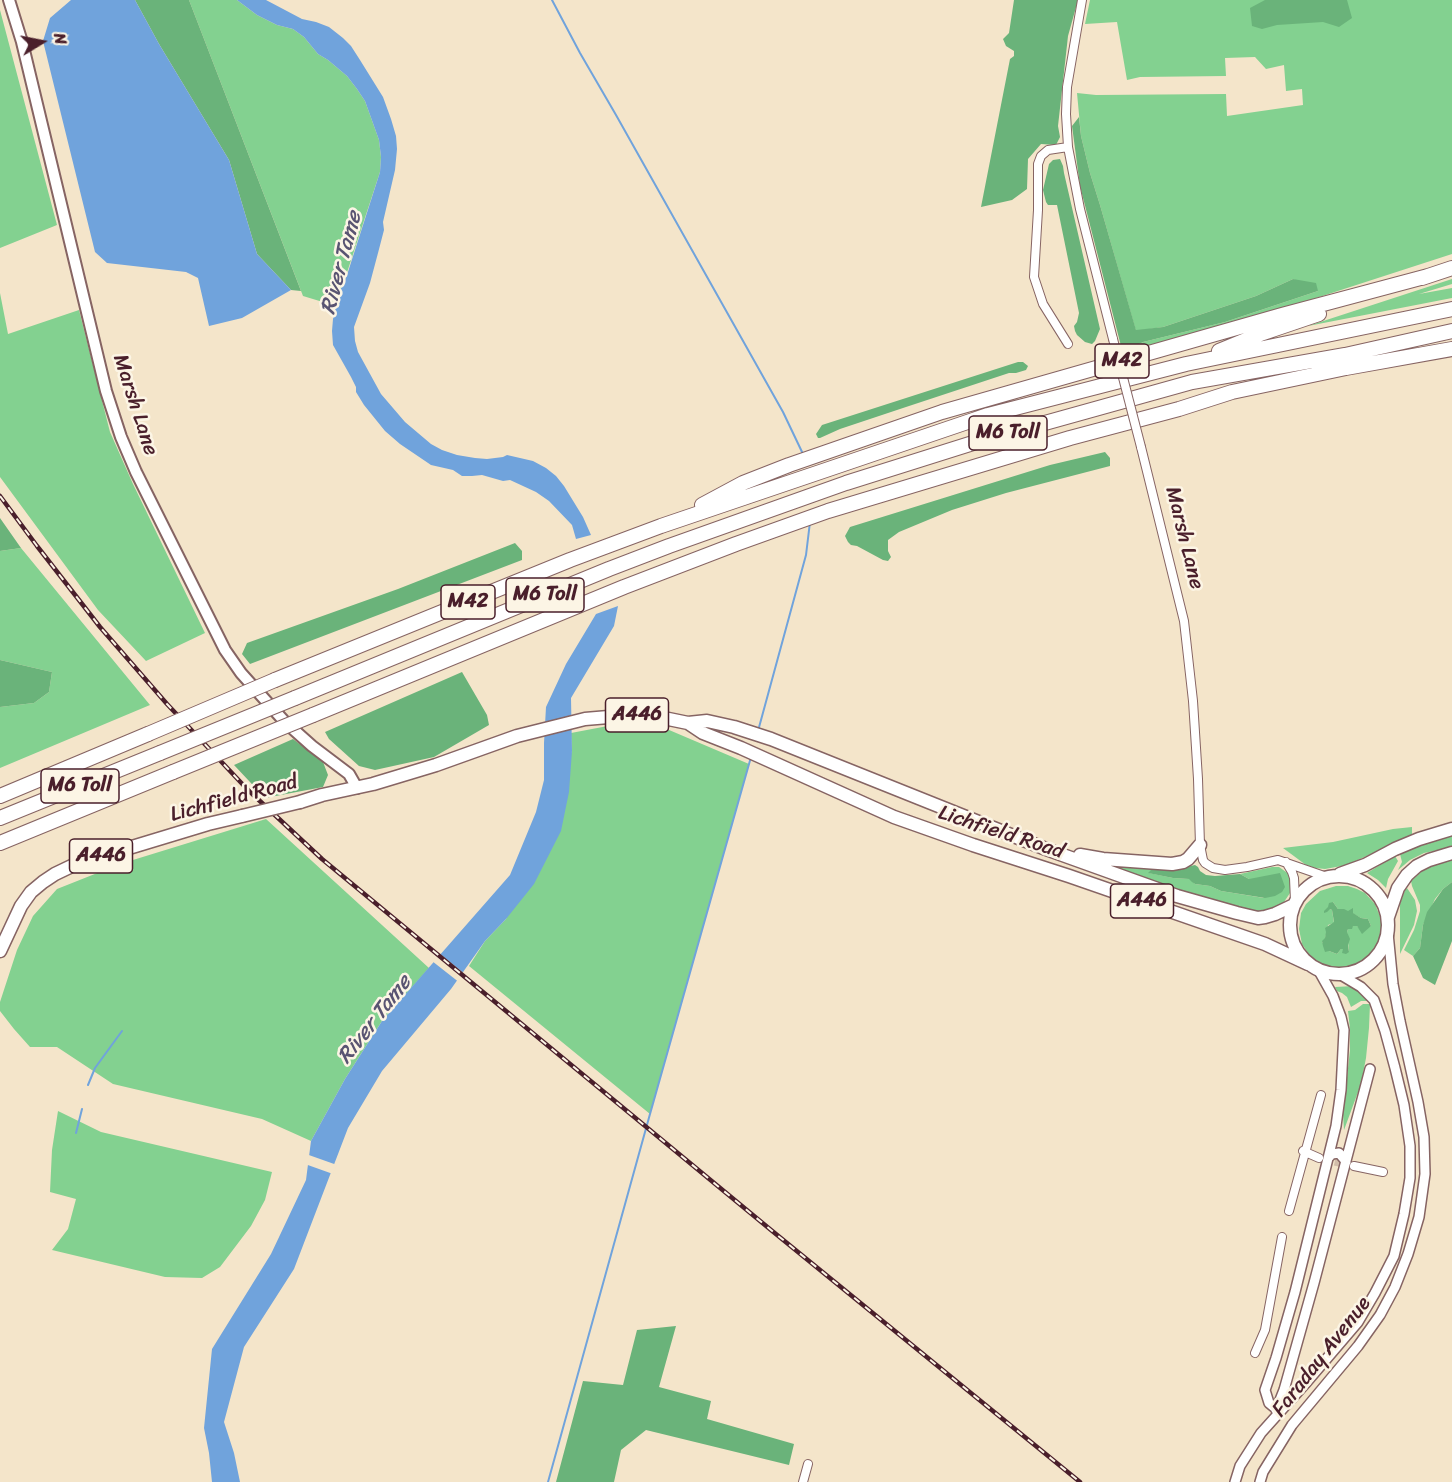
<!DOCTYPE html>
<style>
body{margin:0}
#map{position:relative;width:1452px;height:1482px;overflow:hidden;background:#f4e5ca;font-family:Sriracha,sans-serif}
canvas{display:block}
.north{position:absolute;left:12px;top:12px;width:60px;height:60px;-webkit-text-stroke:4px #fcf5e5;paint-order:stroke;rotate:80deg;font-size:16px;font-weight:700;line-height:24px;text-align:center;color:#4a1f2b}
.north::after{content:'';display:block;margin:auto;width:21px;height:27px;background:#4a1f2b;clip-path:polygon(50% 0,100% 100%,50% 72%,0 100%)}
</style>
<div id="map">
<canvas width="1452" height="1482"></canvas>
<div class="north">N</div>
</div>
<script>
const c = document.querySelector('canvas').getContext('2d');
c.lineJoin = 'round';
function paint(path, color) { c.fillStyle = color; c.fill(path, 'evenodd'); }
const toPath = rows => new Path2D(rows.map(r => 'M' + r).join(''));
function stroke(path, color, width, dash) { c.strokeStyle = color; c.lineWidth = width; c.lineCap = dash ? 'butt' : 'round'; c.setLineDash(dash || []); c.stroke(path); }
function drawText(font, color, halo, rows, align = 'center') {
  c.font = font + ' Sriracha,sans-serif'; c.lineWidth = 5; c.setLineDash([]); c.textBaseline = 'middle'; c.strokeStyle = halo; c.fillStyle = color; for (const [text, x, y, turn = 0] of rows) {
    c.save(); c.translate(x, y); c.rotate((+turn || 0) * Math.PI / 180); c.textAlign = isNaN(turn) ? turn : align; if (halo) c.strokeText(text, 0, 0); c.fillText(text, 0, 0); c.restore();
  }
}
paint(toPath([
 [189,0,237,0,257,15,277,25,293,29,304,37,318,54,328,60,347,76,357,89,365,101,379,140,381,157,380,172,336,306,303,296],
 [1090,0,1452,0,1452,254,1307,301,1158,344,1128,350,1143,342,1225,322,1318,291,1293,279,1256,296,1163,327,1136,331,1100,205,1090,173,1081,136,1077,93,1096,95,1226,94,1227,116,1303,105,1302,89,1286,91,1284,65,1266,69,1255,57,1225,58,1226,76,1140,77,1127,80,1117,22,1085,24],
 [0,10,57,225,0,248],
 [1452,279,1452,284,1419,294,1452,288,1452,298,1308,326],
 [0,293,8,334,79,310,110,432,133,484,205,633,146,661,98,610,0,477],
 [21,548,150,705,0,768,0,707,34,703,49,692,52,672,0,660,0,551],
 [655,724,749,764,650,1114,469,966,485,941,506,919,572,751,571,733,613,725],
 [266,819,429,968,382,1021,345,1079,311,1141,262,1119,113,1084,57,1047,30,1047,14,1029,0,1011,0,1002,17,950,33,916,57,889,120,864],
 [1412,827,1412,835,1347,865,1325,869,1315,868,1306,865,1283,848,1333,842,1393,829],
 [1452,835,1452,847,1424,853,1410,860,1398,870,1402,862,1400,854,1417,846],
 [1395,856,1398,861,1388,879,1386,888,1378,880,1367,873],
 [1452,859,1452,882,1443,889,1435,899,1423,925,1420,948,1413,956,1404,950,1414,930,1420,911,1420,905,1412,886,1411,881,1421,872,1433,865],
 [1102,864,1173,869,1157,870,1149,873,1173,878,1190,879,1195,884,1210,886,1221,891,1264,898,1249,879,1240,874,1272,867,1279,867,1289,874,1292,878,1292,890,1284,902,1278,907,1263,912,1254,911,1195,896],
 [1336,886,1348,886,1357,889,1365,893,1375,904,1381,919,1382,926,1381,936,1374,952,1363,962,1348,968,1332,968,1324,966,1314,959,1310,956,1302,944,1299,929,1301,913,1306,904,1320,891],
 [1333,902,1338,909,1352,913,1361,918,1368,919,1371,926,1360,929,1357,926,1353,926,1348,929,1347,932,1349,952,1343,949,1341,949,1337,954,1329,951,1322,942,1325,939,1328,925,1334,923,1332,910,1330,909],
 [1407,888,1415,900,1417,911,1414,925,1400,954,1400,904,1405,890],
 [1354,986,1369,1001,1361,1001,1351,1007,1347,997,1342,993,1337,991,1335,987],
 [1363,1004,1370,1004,1369,1028,1366,1058,1361,1084,1344,1130,1343,1114,1350,1050,1350,1029,1348,1011,1355,1010],
 [58,1111,101,1132,272,1172,265,1200,251,1226,220,1267,202,1278,165,1277,52,1250,68,1229,76,1199,50,1192,52,1150]
]), '#83d190');
paint(toPath([
 [135,0,189,0,301,291,291,290,257,254,229,160,159,44],
 [1014,0,1078,0,1068,36,1058,126,1060,137,1056,145,1041,144,1028,159,1027,189,1012,200,981,207,1010,59,1014,56,1014,51,1006,46,1003,39,1009,33],
 [1265,0,1347,0,1352,18,1339,27,1323,22,1277,25,1262,29,1252,26,1250,8],
 [1079,117,1081,136,1090,173,1100,205,1136,330,1163,327,1256,296,1293,279,1316,283,1318,291,1225,322,1143,342,1128,350,1121,346,1080,186,1072,126],
 [1060,159,1063,166,1064,173,1100,329,1095,341,1092,344,1085,342,1077,335,1075,331,1074,326,1077,322,1079,313,1057,205,1048,205,1046,202,1043,190,1049,164,1053,160],
 [1018,362,1023,362,1028,366,1026,370,1016,373,1009,373,906,407,840,429,820,438,818,438,816,434,822,425],
 [1105,452,1110,458,1110,466,1006,493,952,510,899,532,888,540,888,551,891,557,888,561,883,560,857,546,851,545,848,542,845,536,850,527,1050,465],
 [0,518,21,548,0,551],
 [515,543,522,551,522,560,250,664,242,654,247,643,398,589],
 [0,660,52,672,49,692,34,703,0,707],
 [462,672,487,715,489,725,434,757,375,770,359,766,329,739,325,732],
 [293,739,323,762,328,775,323,787,265,798,234,765],
 [1195,865,1198,867,1200,871,1206,875,1215,876,1240,874,1249,879,1280,873,1285,887,1282,892,1275,896,1265,898,1221,891,1210,886,1195,884,1192,882,1189,879,1173,878,1148,873,1151,870,1177,869],
 [1452,882,1452,941,1435,985,1423,978,1413,956,1420,948,1423,925,1427,912,1443,889],
 [1333,902,1338,909,1344,909,1348,911,1353,908,1353,913,1361,918,1368,919,1371,926,1362,934,1357,926,1353,926,1352,929,1348,929,1347,932,1350,939,1348,945,1349,952,1346,954,1342,953,1343,949,1341,949,1337,954,1329,951,1325,952,1323,946,1322,941,1325,938,1326,932,1325,928,1334,922,1332,910,1330,909,1327,912,1324,913,1324,911,1328,907,1329,903],
 [676,1326,659,1387,711,1401,707,1419,794,1444,789,1465,646,1430,621,1450,614,1482,556,1482,583,1381,623,1385,637,1330]
]), '#6ab37a');
paint(toPath([
 [71,0,135,0,159,44,229,160,257,254,291,290,242,318,209,326,198,278,186,272,107,263,95,252,43,41,50,18],
 [237,0,266,0,302,19,316,22,329,27,343,38,351,46,360,60,383,97,391,119,396,136,397,149,395,170,383,222,384,230,378,253,370,283,354,327,355,341,358,352,381,394,405,422,431,444,442,450,457,455,475,458,487,459,503,457,507,455,533,461,546,468,556,476,564,486,583,517,591,535,576,539,572,525,549,501,536,492,510,480,503,481,482,475,472,476,462,476,453,470,431,465,400,444,385,431,364,405,356,392,356,387,351,377,333,345,332,331,333,319,339,293,347,275,380,172,381,157,379,140,365,101,357,89,347,76,328,60,318,54,304,37,293,29,277,25,257,15],
 [618,606,614,626,571,698,572,751,569,792,561,831,534,884,506,919,485,941,451,989,382,1071,348,1128,294,1269,244,1347,224,1422,234,1453,240,1482,212,1482,209,1453,204,1428,212,1349,271,1254,306,1180,311,1141,345,1079,382,1021,510,875,536,812,544,780,544,743,546,707,566,664,596,614]
]), '#70a3dc');
paint(toPath([
 [439,953,466,975,460,983,432,961],
 [306,1154,337,1165,333,1174,305,1164]
]), '#f4e5ca');
stroke(toPath([
 [552,0,580,53,616,115,783,412,803,454],
 [758,731,806,555,810,522],
 [88,1085,95,1068,122,1031],
 [76,1133,82,1109],
 [548,1482,650,1114,751,757]
]), '#70a3dc', 2);
stroke(toPath([
 [1323,1159,1350,1165]
]), '#d2bdaa', 8, [8, 4]);
const minor = toPath([
 [1082,0,1067,87,1066,114,1068,147,1080,209,1113,339],
 [1068,344,1043,304,1034,277,1038,210,1038,164,1041,156,1048,150,1068,147],
 [1141,447,1184,621,1193,701,1198,779,1200,845,1203,860,1205,863,1213,868,1225,870,1247,867,1278,860,1327,877],
 [1286,862,1292,872,1294,878,1295,901],
 [1303,1151,1319,1158],
 [1354,1166,1383,1172],
 [1289,1211,1321,1095],
 [1255,1353,1265,1330,1282,1237],
 [803,1482,808,1464]
]);
const tertiary = toPath([
 [1328,1158,1332,1154,1339,1153,1345,1160,1346,1162],
 [1276,1410,1284,1390,1314,1283,1370,1069],
 [1280,1412,1269,1403,1265,1390,1276,1358,1295,1292,1336,1126,1341,1090,1344,1030,1341,1017,1333,996,1319,971],
 [1235,1482,1240,1466,1261,1433,1305,1384,1358,1322,1375,1293,1394,1256,1404,1214,1410,1178,1410,1146,1404,1105,1395,1068,1385,1031,1374,1000,1361,987,1341,975],
 [1260,1482,1263,1472,1292,1425,1358,1346,1380,1315,1395,1287,1408,1254,1419,1217,1425,1174,1424,1137,1418,1102,1400,1021,1393,984,1388,933]
]);
const secondary = toPath([
 [9,0,22,42,106,391,121,437,136,472,225,650,241,673,284,721,312,746,349,774,357,788]
]);
const trunk = toPath([
 [688,723,703,733,741,748,894,817,973,845,1069,876,1265,944,1308,964],
 [300,802,322,795,373,784,436,765,517,736,585,719,632,715,654,716,688,723,707,721,734,727,771,739,1046,849,1177,896,1237,913,1258,918,1265,917,1275,914,1294,905],
 [1080,855,1103,859,1172,864,1183,862,1188,859,1200,845],
 [1340,874,1365,865,1395,849,1419,839,1452,829],
 '1290 925a49 49 0 1 1 98 0a49 49 0 1 1-98 0Z',
 [1388,917,1398,888,1407,875,1417,866,1429,860,1452,853],
 [0,951,21,906,31,892,43,882,55,874,78,863,99,857,208,824,242,816]
]);
const motorway = toPath([
 [1422,278,1452,268],
 [1219,351,1263,333,1319,314],
 [702,505,743,483,789,465,942,412,1282,315,1428,276],
 [275,680,570,560,661,526,988,415,1186,364,1452,309],
 [295,698,609,569,669,546,846,483,973,443,1192,382,1345,355,1452,331],
 [313,715,624,587,736,544,828,511,1070,438,1179,409,1232,392,1346,368,1452,349],
 [0,796,148,734],
 [0,818,160,753],
 [0,843,173,772]
]);
stroke(minor, '#866463', 10);
stroke(tertiary, '#866463', 12);
stroke(secondary, '#866463', 14);
stroke(trunk, '#866463', 15);
stroke(motorway, '#866463', 16);
stroke(minor, '#fff', 8);
stroke(tertiary, '#fff', 9);
stroke(secondary, '#fff', 10);
stroke(trunk, '#fff', 12);
stroke(motorway, '#fff', 14);
const rail = toPath([
 [0,496,37,546,100,627,167,704,247,789,322,859,771,1230,1080,1482]
]);
stroke(rail, '#4a1f2b', 4.5);
stroke(rail, '#fcf5e5', 2, [7]);
const minorBridge = toPath([
 [1113,339,1141,447]
]);
const trunkBridge = toPath([
 [242,816,300,802]
]);
const motorwayBridge = toPath([
 [148,734,275,680],
 [160,753,295,698],
 [173,772,313,715]
]);
stroke(minorBridge, '#866463', 10, []);
stroke(trunkBridge, '#866463', 15, []);
stroke(motorwayBridge, '#866463', 16, []);
stroke(minorBridge, '#fff', 8);
stroke(trunkBridge, '#fff', 12);
stroke(motorwayBridge, '#fff', 14);
for (const [x, y, w] of [
 [1122,361,54],
 [1008,433,78],
 [545,595,78],
 [468,602,54],
 [637,715,63],
 [80,786,78],
 [101,856,63],
 [1142,901,63]
]) { const box = new Path2D(); box.roundRect(x - w / 2, y - 17, w, 34, 4.5); c.fillStyle = '#fcf5e5'; c.fill(box); stroke(box, '#4a1f2b', 1.5); }
drawText('bold 20px', '#4a1f2b', null, [
 ["M42",1122,361],
 ["M6 Toll",1008,433],
 ["M6 Toll",545,595],
 ["M42",468,602],
 ["A446",637,715],
 ["M6 Toll",80,786],
 ["A446",101,856],
 ["A446",1142,901]
]);
drawText('21px', '#4a1f2b', '#fcf5e5', [
 ["Marsh Lane",135,405,72],
 ["Marsh Lane",1184,538,76],
 ["Lichfield Road",234,799,-15],
 ["Lichfield Road",1001,833,18],
 ["Faraday Avenue",1322,1357,-52]
]);
drawText('italic 22px', '#595472', '#fcf5e5', [
 ["River Tame",342,263,-75],
 ["River Tame",375,1020,-52]
]);
</script>
